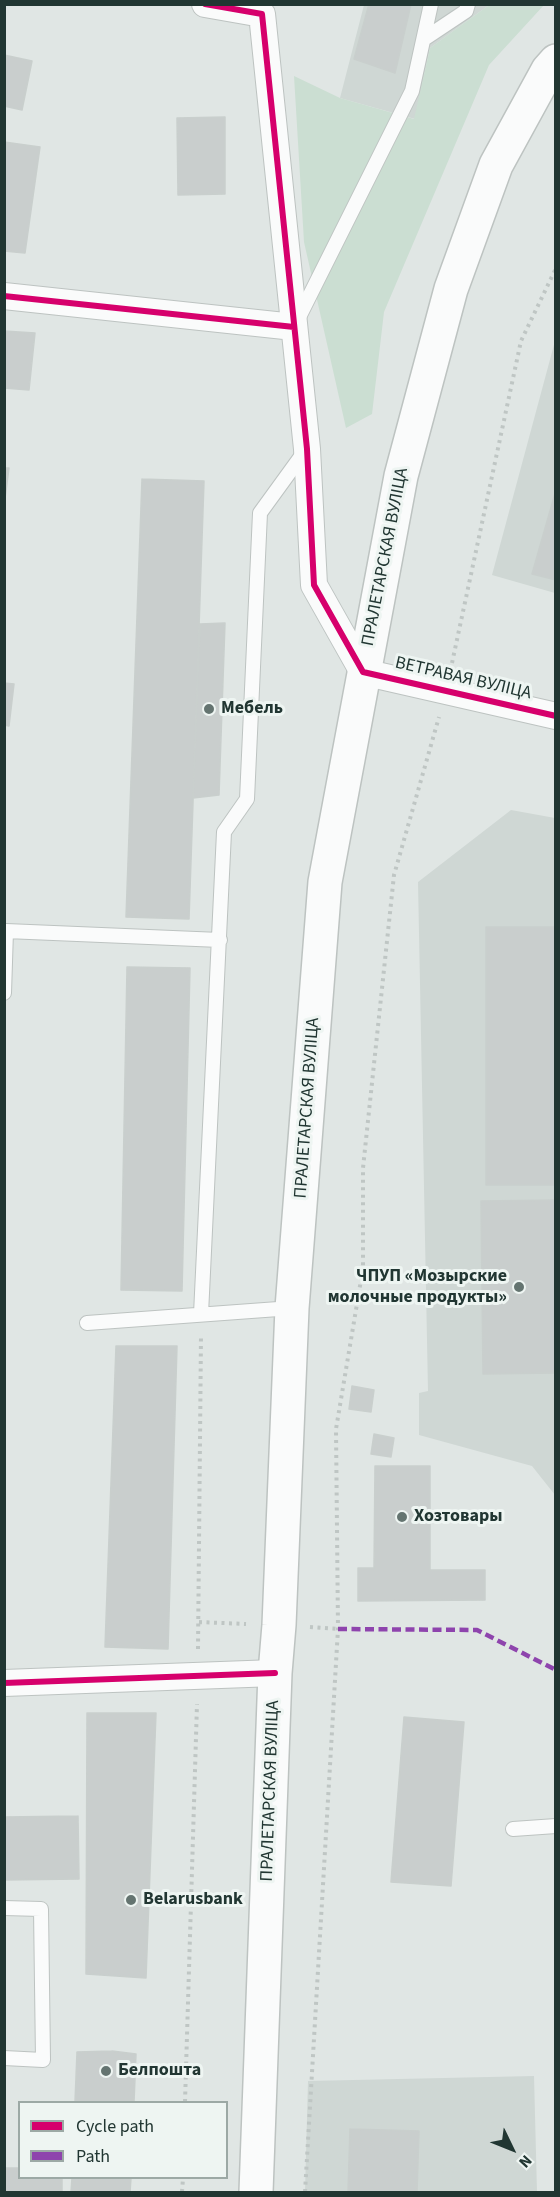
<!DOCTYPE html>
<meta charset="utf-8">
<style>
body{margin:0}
#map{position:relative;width:560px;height:2197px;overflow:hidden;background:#e0e6e4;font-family:"Source Sans 3",sans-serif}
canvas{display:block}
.frame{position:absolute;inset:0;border:6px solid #213632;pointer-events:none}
.legend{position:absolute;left:18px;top:2101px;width:210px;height:78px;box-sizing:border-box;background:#eef5f2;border:2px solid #9ca9a5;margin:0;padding:8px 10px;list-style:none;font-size:18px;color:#213632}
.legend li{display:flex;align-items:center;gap:12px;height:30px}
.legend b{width:30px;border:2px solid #9ca9a5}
.north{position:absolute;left:482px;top:2119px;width:60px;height:60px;-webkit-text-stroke:4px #eef5f2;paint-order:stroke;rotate:133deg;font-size:16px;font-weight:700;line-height:24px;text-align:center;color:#213632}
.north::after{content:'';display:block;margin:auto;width:21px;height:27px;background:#213632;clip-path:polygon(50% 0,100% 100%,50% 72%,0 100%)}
</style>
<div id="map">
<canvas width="560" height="2197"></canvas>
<div class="frame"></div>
<ul class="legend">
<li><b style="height:8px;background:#d6006c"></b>Cycle path</li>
<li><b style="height:8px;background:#8e44ad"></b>Path</li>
</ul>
<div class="north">N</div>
</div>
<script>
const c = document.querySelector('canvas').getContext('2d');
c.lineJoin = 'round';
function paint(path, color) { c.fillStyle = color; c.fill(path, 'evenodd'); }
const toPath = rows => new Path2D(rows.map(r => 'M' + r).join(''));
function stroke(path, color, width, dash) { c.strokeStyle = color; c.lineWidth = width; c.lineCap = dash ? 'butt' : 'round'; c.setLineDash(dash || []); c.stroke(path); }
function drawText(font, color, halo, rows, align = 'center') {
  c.font = font + ' "Source Sans 3",sans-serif'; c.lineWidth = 6; c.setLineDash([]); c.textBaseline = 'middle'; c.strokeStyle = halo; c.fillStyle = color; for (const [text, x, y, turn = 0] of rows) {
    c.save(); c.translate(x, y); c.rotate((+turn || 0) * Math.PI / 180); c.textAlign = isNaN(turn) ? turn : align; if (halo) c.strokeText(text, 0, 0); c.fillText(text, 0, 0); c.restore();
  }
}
paint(toPath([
 [364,5,489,5,430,48,415,119,340,98],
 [555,341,555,593,492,575],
 [511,810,555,818,555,1495,532,1466,419,1435,419,1393,428,1391,418,882],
 [534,2076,537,2192,305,2192,308,2081]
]), '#cfd7d4');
paint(toPath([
 [489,5,544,5,489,65,384,312,372,414,346,428,304,242,294,76,340,98,414,119,430,48]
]), '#cbded2');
const building = toPath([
 [369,4,411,4,395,73,354,59,369,4],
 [4,55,32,61,22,110,4,106,4,55],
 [225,117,225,194,178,195,177,118,225,117],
 [4,142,40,147,25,253,4,251,4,142],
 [4,331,35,333,29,390,4,388,4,331],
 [4,468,9,468,4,506,4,468],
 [142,479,204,481,189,919,126,917,142,479],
 [556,490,556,580,532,574,556,490],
 [225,623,219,795,193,798,200,624,225,623],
 [4,683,14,684,9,726,4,725,4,683],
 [486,927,556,927,556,1185,486,1185,486,927],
 [127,967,190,968,182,1291,121,1290,127,967],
 [556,1200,556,1373,483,1374,481,1201,556,1200],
 [116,1346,177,1346,168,1649,105,1647,116,1346],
 [352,1386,374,1390,371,1412,349,1409,352,1386],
 [374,1434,394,1438,391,1457,371,1454,374,1434],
 [375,1466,430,1466,430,1570,485,1570,485,1600,358,1601,358,1568,374,1568,375,1466],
 [87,1713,156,1713,146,1978,86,1974,87,1713],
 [404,1717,464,1722,451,1886,391,1882,404,1717],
 [78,1816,79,1879,4,1880,4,1817,78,1816],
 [112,2051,136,2054,134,2102,75,2102,77,2052,112,2051],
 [350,2129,419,2131,417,2192,348,2192,350,2129],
 [4,2168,20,2168,20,2178,62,2178,62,2192,4,2192,4,2168],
 [72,2178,131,2178,130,2192,71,2192,72,2178]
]);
paint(building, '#c9cecd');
stroke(building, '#c9cfcd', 1.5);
const lane = toPath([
 [424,39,466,11,468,4],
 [297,321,412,91,431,4],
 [4,993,6,931,220,940],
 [201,1314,224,832,247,799,260,513,305,451],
 [87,1323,292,1308],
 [513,1829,556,1826],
 [4,1908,41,1909,43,2060,4,2058]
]);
const street = toPath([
 [205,4,262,14,307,449,314,585,363,672,556,716],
 [4,296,294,327],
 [4,1683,275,1673]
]);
const secondary = toPath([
 [256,2192,275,1673,279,1625,292,1308,325,882,401,476,451,289,496,165,548,70,556,61]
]);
stroke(lane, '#bdc3c1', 16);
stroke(street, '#bdc3c1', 28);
stroke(secondary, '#bdc3c1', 36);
stroke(toPath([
 [452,663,521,341,556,268],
 [199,1622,246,1624],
 [310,1627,338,1629],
 [198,1649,201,1335],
 [185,2102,197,1704],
 [182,2192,183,2178],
 [305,2192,338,1629,336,1429,363,1268,363,1168,394,875,439,717]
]), '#bfc6c4', 4, [3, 4.5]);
stroke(lane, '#fafbfb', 14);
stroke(street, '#fafbfb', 26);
stroke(secondary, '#fafbfb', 33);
stroke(toPath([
 [338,1629,477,1630,556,1670]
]), '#8e44ad', 4.5, [9, 4.5]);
stroke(toPath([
 [205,4,262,14,307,449,314,585,363,672,556,716],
 [4,296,294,327],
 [4,1683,275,1673]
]), '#d6006c', 6);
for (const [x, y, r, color] of [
 [209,709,6,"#647470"],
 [519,1287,6,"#647470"],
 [402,1517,6,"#647470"],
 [131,1900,6,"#647470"],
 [106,2071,6,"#647470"]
]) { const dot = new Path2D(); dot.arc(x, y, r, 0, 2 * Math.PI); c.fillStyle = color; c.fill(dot); stroke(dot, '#eef5f2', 2); }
drawText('18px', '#213632', '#eef5f2', [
 ["ПРАЛЕТАРСКАЯ ВУЛІЦА",386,557,-79],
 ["ВЕТРАВАЯ ВУЛІЦА",463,679,13],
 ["ПРАЛЕТАРСКАЯ ВУЛІЦА",308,1108,-86],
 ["ПРАЛЕТАРСКАЯ ВУЛІЦА",271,1791,-88]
]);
drawText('bold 18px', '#213632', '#eef5f2', [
 ["Мебель",221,709],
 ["ЧПУП «Мозырские",507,1277,"right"],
 ["молочные продукты»",507,1298,"right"],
 ["Хозтовары",414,1517],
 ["Belarusbank",143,1900],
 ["Белпошта",118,2071]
], 'left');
</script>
